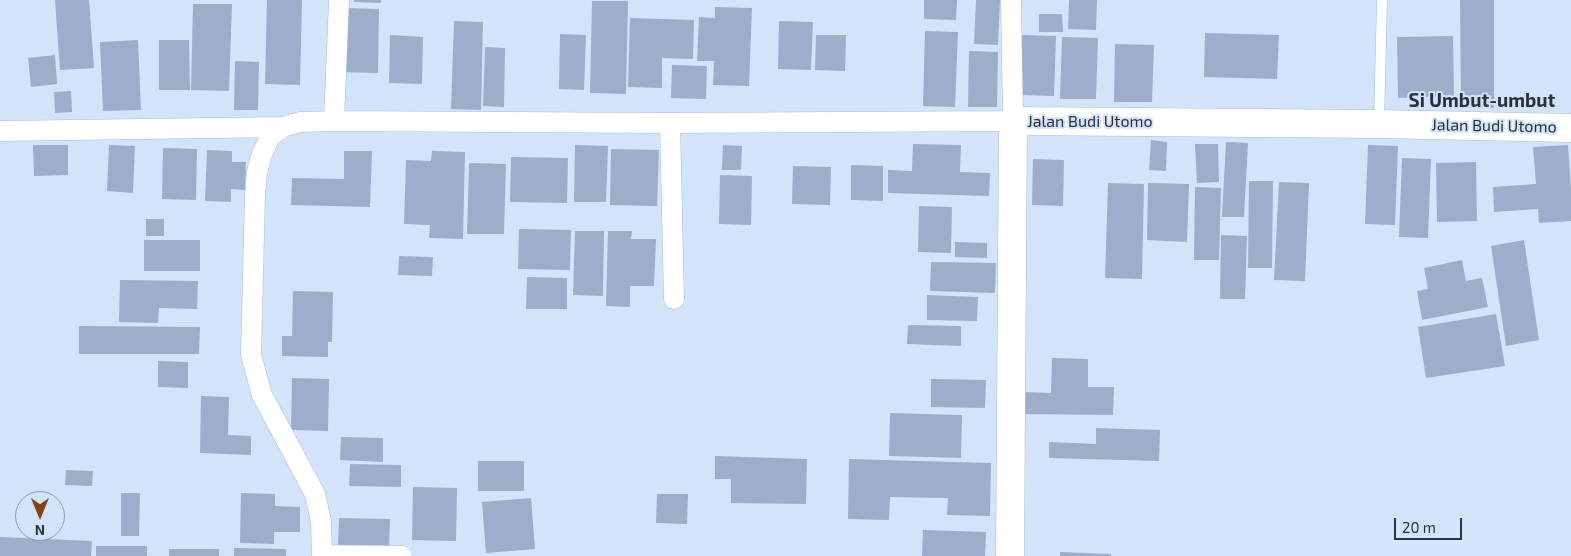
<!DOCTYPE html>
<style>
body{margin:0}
#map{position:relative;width:1571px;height:556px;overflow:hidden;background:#d3e3fa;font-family:"Exo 2",sans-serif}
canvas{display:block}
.north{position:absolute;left:15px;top:491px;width:50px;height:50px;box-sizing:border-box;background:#d3e3fa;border:1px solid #909cae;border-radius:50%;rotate:180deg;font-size:14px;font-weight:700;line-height:20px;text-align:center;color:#2b323d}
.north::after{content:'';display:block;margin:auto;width:18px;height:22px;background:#854115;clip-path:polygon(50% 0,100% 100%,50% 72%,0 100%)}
.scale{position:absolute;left:1394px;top:518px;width:68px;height:22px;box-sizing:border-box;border:2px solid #2b323d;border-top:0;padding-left:6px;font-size:15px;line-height:18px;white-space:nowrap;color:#2b323d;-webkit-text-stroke:4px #d3e3fa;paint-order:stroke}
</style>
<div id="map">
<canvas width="1571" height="556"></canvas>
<div class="north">N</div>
<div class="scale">20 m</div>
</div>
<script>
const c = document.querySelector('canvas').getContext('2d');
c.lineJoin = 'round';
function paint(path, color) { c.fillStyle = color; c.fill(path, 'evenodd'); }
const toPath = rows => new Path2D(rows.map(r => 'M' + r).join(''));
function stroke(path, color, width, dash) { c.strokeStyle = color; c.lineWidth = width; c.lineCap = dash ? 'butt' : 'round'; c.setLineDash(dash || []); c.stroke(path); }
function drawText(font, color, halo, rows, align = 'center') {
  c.font = font + ' "Exo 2",sans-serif'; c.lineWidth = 4; c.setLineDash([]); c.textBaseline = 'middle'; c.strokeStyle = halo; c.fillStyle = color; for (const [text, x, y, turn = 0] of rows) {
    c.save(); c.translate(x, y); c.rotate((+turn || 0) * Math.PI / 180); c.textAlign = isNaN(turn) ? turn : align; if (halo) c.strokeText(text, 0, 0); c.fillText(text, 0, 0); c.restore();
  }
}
paint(toPath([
 [55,0,89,0,94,68,60,70],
 [267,0,302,0,300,85,265,84],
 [354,0,381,0,381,3,354,2],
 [924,0,957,0,956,20,924,19],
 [976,0,1000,0,998,45,974,44],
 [1069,0,1097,0,1096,30,1068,29],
 [1460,0,1494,0,1494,108,1461,108],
 [592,1,628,1,626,94,590,93],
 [193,4,232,4,229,91,191,90],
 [715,7,752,8,749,86,713,85,714,61,697,61,699,17,715,18],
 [343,8,379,9,378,73,341,72],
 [1039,14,1062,14,1063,32,1039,32],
 [630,18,694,20,693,59,662,58,662,88,628,87],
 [454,21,483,22,481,110,451,109],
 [779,21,813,22,811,70,778,69],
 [925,31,958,32,955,107,923,106],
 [1205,33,1279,35,1277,79,1204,77],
 [560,34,586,35,584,90,559,89],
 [390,35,423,37,422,84,389,83],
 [816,35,846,35,845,71,815,70],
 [1022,35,1056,36,1054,96,1020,95],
 [1453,36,1454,96,1398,98,1397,37],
 [1062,37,1098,38,1096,99,1060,99],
 [138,40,141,110,103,111,100,42],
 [159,40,189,40,190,90,159,90],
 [1115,44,1154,45,1152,102,1114,102],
 [485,47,505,48,504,107,483,106],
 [969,51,998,52,997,107,968,107],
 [55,55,57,84,31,87,28,58],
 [235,61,259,62,258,110,234,110],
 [672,65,707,66,706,99,671,98],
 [71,91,72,112,55,113,54,92],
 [1151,140,1167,142,1166,171,1149,170],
 [1226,142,1248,143,1244,217,1222,217],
 [913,144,961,145,960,172,990,173,989,196,888,193,888,170,912,171],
 [1195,144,1218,144,1219,182,1197,183],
 [33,145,68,145,68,175,34,176],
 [109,145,135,146,133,193,107,191],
 [575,145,608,146,606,202,574,202],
 [723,145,742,146,741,170,722,170],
 [1368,145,1398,146,1395,225,1365,224],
 [1568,145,1571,190,1571,221,1539,223,1538,209,1494,212,1493,187,1536,184,1533,147],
 [163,148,197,149,196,200,162,199],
 [611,149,659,150,657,206,610,205],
 [207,150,232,151,232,162,246,162,245,190,231,189,231,202,205,201],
 [344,151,372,151,370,207,291,205,292,178,344,179],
 [432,151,465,152,463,239,429,238,430,225,404,224,406,160,431,161],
 [511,157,568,158,567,203,510,202],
 [1402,158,1431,159,1428,238,1399,237],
 [1033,159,1064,160,1063,206,1032,205],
 [1476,162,1477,221,1437,222,1436,163],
 [469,163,506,164,504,234,467,234],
 [851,165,883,166,883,201,851,200],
 [793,166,831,167,830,205,792,204],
 [720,175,752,176,751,225,719,224],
 [1249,181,1273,181,1272,268,1248,268],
 [1279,182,1309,183,1305,281,1274,280],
 [1108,183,1144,184,1142,279,1105,278],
 [1148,183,1189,184,1187,242,1147,240],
 [1195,187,1221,188,1219,260,1194,260],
 [919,206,952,207,951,253,918,252],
 [146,219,164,219,164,236,146,236],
 [519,229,571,230,570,270,518,269],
 [575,231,604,231,603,296,573,295],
 [608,231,632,231,631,239,656,239,654,286,630,286,630,307,606,306],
 [1221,235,1247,236,1245,299,1220,299],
 [144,240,200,240,200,271,144,271],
 [1524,240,1539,340,1506,346,1491,246],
 [955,242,987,243,987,258,955,257],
 [399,256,433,257,432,276,398,275],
 [1462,260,1466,281,1482,278,1488,307,1422,320,1417,291,1428,289,1424,268],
 [931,262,996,263,995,293,930,291],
 [527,277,567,278,567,309,526,309],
 [120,280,198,281,197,309,159,308,158,323,119,322],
 [293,291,333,292,332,342,328,342,328,357,282,356,282,336,292,336],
 [927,295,978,297,977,321,927,320],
 [1496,314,1505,366,1426,378,1418,327],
 [908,325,961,326,961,346,907,344],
 [79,326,200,327,199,354,79,354],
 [1052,358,1088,359,1088,387,1114,387,1113,415,1024,414,1025,392,1051,393],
 [158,361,188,362,188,388,158,387],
 [292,378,329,379,328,431,291,430],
 [931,379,986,380,985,408,931,407],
 [201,396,229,397,228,435,251,436,251,455,200,453],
 [890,413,962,415,961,458,889,456],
 [1096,428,1160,430,1159,461,1049,458,1049,442,1096,444],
 [341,437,383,438,383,462,340,460],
 [715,456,807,459,806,504,731,503,731,479,715,479],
 [849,459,991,463,990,516,947,515,948,498,890,497,889,520,848,519],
 [478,461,524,461,524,491,478,491],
 [350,464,401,465,401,487,349,486],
 [66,470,93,471,92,486,65,485],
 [413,487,457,488,456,541,412,540],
 [121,493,140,493,139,536,121,536],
 [241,493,275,494,275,506,300,507,300,532,274,532,274,544,240,543],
 [657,494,688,494,687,524,656,523],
 [531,498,535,549,486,553,482,502],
 [339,518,390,519,389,547,338,545],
 [923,530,986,532,985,556,922,556],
 [0,537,92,541,91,556,0,556],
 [96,546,147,546,147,556,96,556],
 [234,548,286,549,286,556,234,556],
 [169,549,219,549,219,556,169,556],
 [1060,552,1111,554,1111,556,1060,556]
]), '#9caeca');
const lane = toPath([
 [1379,123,1382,0]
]);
const street = toPath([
 [334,121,339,0],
 [670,123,674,299],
 [283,127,270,137,262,154,257,172,255,196,251,355,262,395,315,494,321,521,322,556],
 [0,131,283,127,300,122,334,121,670,123,1013,121,1011,0],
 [322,555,402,556]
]);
const secondary = toPath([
 [1010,556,1013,121,1379,124,1571,128]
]);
stroke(lane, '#aabcd8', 11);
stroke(street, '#aabcd8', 21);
stroke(secondary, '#aabcd8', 29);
stroke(lane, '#fff', 10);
stroke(street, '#fff', 20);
stroke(secondary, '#fff', 28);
drawText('16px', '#2b323d', '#d3e3fa', [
 ["Jalan Budi Utomo",1090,122],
 ["Jalan Budi Utomo",1494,126,1]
]);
drawText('bold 19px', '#2b323d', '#d3e3fa', [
 ["Si Umbut-umbut",1482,101]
]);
</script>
